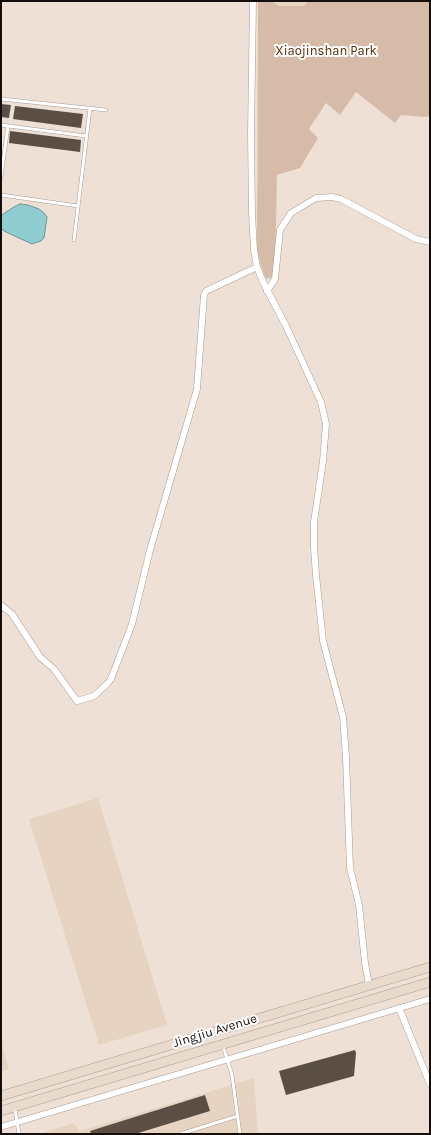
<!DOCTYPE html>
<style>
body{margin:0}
#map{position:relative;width:431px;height:1135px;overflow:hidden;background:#eee0d5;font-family:Karla,sans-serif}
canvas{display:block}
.frame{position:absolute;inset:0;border:2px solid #130e0b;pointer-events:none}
</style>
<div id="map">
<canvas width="431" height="1135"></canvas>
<div class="frame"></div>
</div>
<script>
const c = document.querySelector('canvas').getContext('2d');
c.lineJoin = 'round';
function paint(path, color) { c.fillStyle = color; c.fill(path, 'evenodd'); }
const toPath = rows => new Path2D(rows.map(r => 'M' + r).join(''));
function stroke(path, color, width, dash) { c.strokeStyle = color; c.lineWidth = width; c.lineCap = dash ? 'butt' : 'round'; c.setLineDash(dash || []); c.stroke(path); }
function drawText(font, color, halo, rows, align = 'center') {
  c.font = font + ' Karla,sans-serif'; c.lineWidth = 4; c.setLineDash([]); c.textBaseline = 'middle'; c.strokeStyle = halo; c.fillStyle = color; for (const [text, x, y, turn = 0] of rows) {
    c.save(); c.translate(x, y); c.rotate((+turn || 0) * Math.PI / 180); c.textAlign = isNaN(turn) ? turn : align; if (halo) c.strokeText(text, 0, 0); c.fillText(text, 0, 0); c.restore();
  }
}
paint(toPath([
 [271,1,308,1,304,6,279,6],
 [98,798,167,1025,99,1045,29,819],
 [1,1041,9,1069,1,1072],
 [254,1078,258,1134,39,1134,74,1123,80,1131]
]), '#e7d3c2');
paint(toPath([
 [258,1,271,1,279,6,304,6,308,1,430,1,430,116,424,117,401,115,395,123,356,92,340,115,326,103,309,129,318,138,300,168,277,175,275,276,266,279,261,266,257,249]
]), '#d6bca8');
const water = toPath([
 [20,204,28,205,39,209,43,212,47,217,44,238,41,241,32,244,4,231,1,228,1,217,3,214,14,207,20,204]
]);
paint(water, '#90cdd0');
stroke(water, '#6a9495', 1);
paint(toPath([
 [1,104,11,105,9,118,1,117],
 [15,106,83,114,81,128,13,119],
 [10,131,81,140,80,152,9,143],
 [355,1050,356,1053,354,1076,286,1095,279,1071],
 [205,1095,210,1111,135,1134,91,1134,90,1131]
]), '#5b4f45');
const lane = toPath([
 [1,99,106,110],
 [1,125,86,136],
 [1,177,8,126],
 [1,195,78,206],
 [74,240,90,108],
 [223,1046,232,1075,240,1134],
 [15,1109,19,1134],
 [180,1134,238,1116]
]);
const street = toPath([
 [253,1,251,133,252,214,254,250,257,267,264,284,286,326,321,402,326,424,323,461,314,522,314,548,316,575,323,641,343,717,346,757,350,868,359,905,365,963,369,985],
 [267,291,275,279,280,230,291,213,316,198,332,197,341,199,416,239,430,242],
 [1,605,12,614,40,657,54,669,77,701,94,696,107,684,111,679,132,624,150,550,197,389,204,295,206,291,257,267],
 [399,1008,430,1084],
 [1,1127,430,999]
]);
const secondary = toPath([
 [1,1096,430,967],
 [1,1111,430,982]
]);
stroke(lane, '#a99b91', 4);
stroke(street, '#a99b91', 7);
stroke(secondary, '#a99b91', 10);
stroke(lane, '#fff', 3);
stroke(street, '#fff', 6);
stroke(secondary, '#eadacc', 9);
drawText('13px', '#512b04', '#fff', [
 ["Xiaojinshan Park",326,51]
]);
drawText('13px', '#130e0b', '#fff', [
 ["Jingjiu Avenue",215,1031,-17]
]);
</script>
